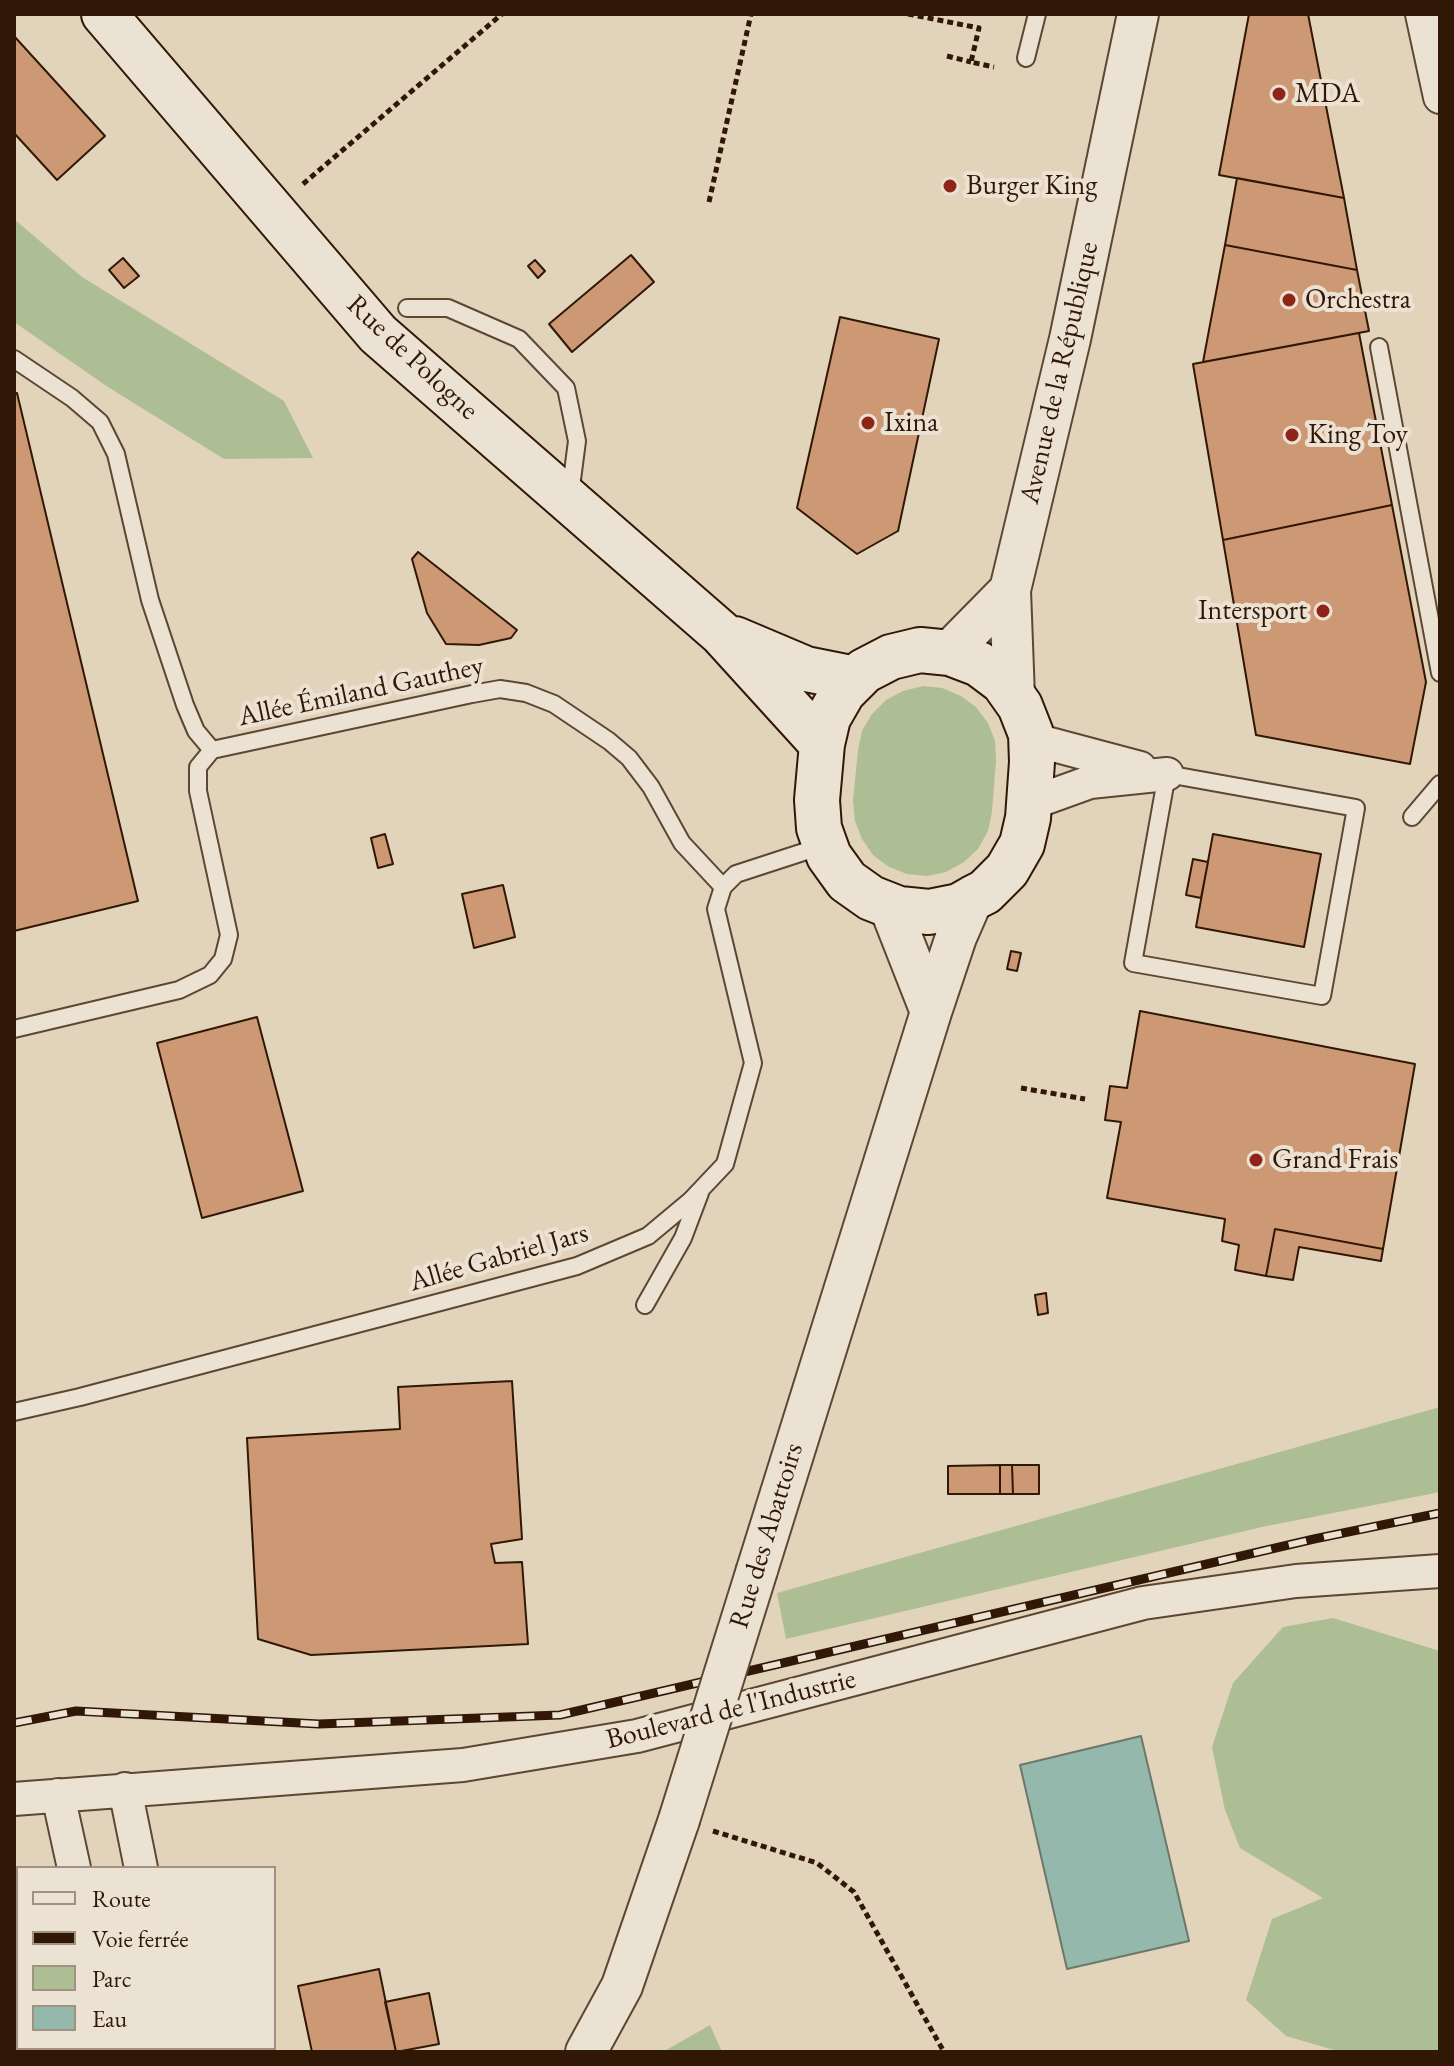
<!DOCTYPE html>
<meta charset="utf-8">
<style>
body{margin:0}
#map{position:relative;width:1454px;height:2066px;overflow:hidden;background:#e2d3bb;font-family:"EB Garamond",serif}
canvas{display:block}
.frame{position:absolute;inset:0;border:16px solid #311705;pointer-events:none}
.legend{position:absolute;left:16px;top:1866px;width:260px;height:184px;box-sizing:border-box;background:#ece2d3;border:2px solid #a19181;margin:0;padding:10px 14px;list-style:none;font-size:24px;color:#311705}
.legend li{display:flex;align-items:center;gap:16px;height:40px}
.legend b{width:40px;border:2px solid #a19181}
</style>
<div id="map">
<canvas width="1454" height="2066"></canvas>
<div class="frame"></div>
<ul class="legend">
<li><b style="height:10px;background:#ece2d3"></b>Route</li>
<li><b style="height:10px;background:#311705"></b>Voie ferrée</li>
<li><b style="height:22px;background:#aebe94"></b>Parc</li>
<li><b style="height:22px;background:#95b8ad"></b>Eau</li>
</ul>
</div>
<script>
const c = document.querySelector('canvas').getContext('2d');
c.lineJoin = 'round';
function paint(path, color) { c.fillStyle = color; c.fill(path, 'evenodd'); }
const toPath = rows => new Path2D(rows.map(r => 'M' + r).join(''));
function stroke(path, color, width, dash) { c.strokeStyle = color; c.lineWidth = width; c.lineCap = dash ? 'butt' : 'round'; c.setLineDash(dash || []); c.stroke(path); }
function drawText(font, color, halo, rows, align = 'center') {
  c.font = font + ' "EB Garamond",serif'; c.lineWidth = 8; c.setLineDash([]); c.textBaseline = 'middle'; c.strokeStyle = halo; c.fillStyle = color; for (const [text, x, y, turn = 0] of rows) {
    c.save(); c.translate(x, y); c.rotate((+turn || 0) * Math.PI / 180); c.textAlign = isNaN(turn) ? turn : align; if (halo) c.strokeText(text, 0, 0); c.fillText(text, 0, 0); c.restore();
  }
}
paint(toPath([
 [14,219,82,277,284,401,313,458,224,459,108,387,14,322],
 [923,686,942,688,961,696,976,707,988,723,995,741,996,761,992,812,988,831,978,849,964,862,946,872,927,876,907,874,889,867,873,855,862,839,855,821,853,801,858,750,862,731,872,714,886,700,903,691],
 [1440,1407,1440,1492,1262,1527,786,1639,777,1593],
 [1333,1618,1440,1651,1440,2052,1341,2052,1286,2036,1246,2000,1272,1919,1323,1898,1240,1848,1225,1810,1212,1747,1233,1683,1283,1627],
 [710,2025,722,2052,663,2052]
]), '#aebe94');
const water = toPath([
 [1141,1736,1189,1941,1067,1969,1020,1765,1141,1736]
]);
paint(water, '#95b8ad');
stroke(water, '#6d786a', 2);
const building = toPath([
 [1249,14,1308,14,1344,198,1219,175,1249,14],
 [14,36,105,136,57,180,14,133,14,36],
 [1237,178,1344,198,1357,270,1225,245,1237,178],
 [1225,245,1357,270,1369,331,1203,362,1225,245],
 [631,255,654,282,572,352,549,324,631,255],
 [123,258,139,276,124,288,109,270,123,258],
 [535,260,545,271,538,278,528,266,535,260],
 [840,317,939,339,898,531,857,554,797,508,840,317],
 [1359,333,1392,505,1223,540,1193,364,1359,333],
 [17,393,138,901,14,931,14,394,17,393],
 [1392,505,1426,682,1410,764,1256,735,1223,540,1392,505],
 [418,552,517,630,511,638,479,645,446,644,427,613,412,559,418,552],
 [385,834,393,864,378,868,371,838,385,834],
 [1213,834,1321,854,1304,947,1196,927,1213,834],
 [1193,859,1208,862,1201,898,1186,895,1193,859],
 [503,885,515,937,474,948,462,894,503,885],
 [1011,951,1021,953,1017,971,1007,969,1011,951],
 [1140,1011,1415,1064,1383,1249,1275,1229,1266,1276,1235,1270,1239,1245,1222,1241,1225,1219,1107,1198,1121,1122,1105,1120,1110,1086,1127,1088,1140,1011],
 [257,1017,303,1191,202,1218,157,1043,257,1017],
 [1275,1229,1383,1249,1381,1261,1299,1247,1293,1280,1266,1276,1275,1229],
 [1046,1293,1048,1313,1038,1315,1035,1295,1046,1293],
 [512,1381,522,1539,491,1544,495,1563,522,1562,528,1644,311,1655,258,1639,247,1438,400,1429,398,1387,512,1381],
 [1000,1465,1012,1465,1013,1494,1000,1494,1000,1465],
 [1000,1465,1000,1494,948,1494,948,1466,1000,1465],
 [1012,1465,1039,1465,1039,1494,1013,1494,1012,1465],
 [379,1969,396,2052,312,2052,298,1986,379,1969],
 [429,1993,439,2044,396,2052,385,2002,429,1993]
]);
paint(building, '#cd9975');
stroke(building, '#311705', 2);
const service = toPath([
 [1026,58,1037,14],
 [407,308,448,308,519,339,566,388,577,441,570,495],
 [1379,347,1440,673],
 [14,359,72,398,100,422,116,454,150,600,185,705,196,731,212,750],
 [1167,774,1356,808,1322,996,1133,963,1167,774],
 [1412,817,1440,784],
 [14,1029,179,990,210,975,223,959,229,935,198,791,198,767,212,750,472,694,500,689,526,693,554,704,609,741,629,758,651,787,682,843,723,887],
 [645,1305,683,1238,700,1193],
 [14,1412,80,1397,577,1266,648,1236,690,1201,725,1164,753,1063,716,909,723,887,736,874,825,845]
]);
const minor = toPath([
 [1422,14,1440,97],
 [1031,739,1140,768],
 [1029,804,1090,782,1167,774],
 [125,1789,141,1868],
 [58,1795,74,1868],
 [14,1799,463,1765,637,1736,1143,1603,1296,1581,1440,1571],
 [114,2048,115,2052],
 [177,2048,178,2052]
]);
const tertiary = toPath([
 [948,653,1010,590],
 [1014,697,1010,590,1070,339,1138,14],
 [889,905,931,1012],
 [757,1570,931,1012,956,937,973,898],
 [586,2052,622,1986,679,1820]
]);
const secondary = toPath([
 [104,14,378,334,722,634,822,744],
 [735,639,806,669,856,679],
 [920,650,950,653,979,664,1003,682,1020,706,1031,734,1032,762,1028,818,1022,844,1007,870,985,892,973,898,959,906,929,912,899,909,871,898,847,881,829,856,825,845,819,828,817,800,822,744,828,718,843,692,864,671,891,657,920,650]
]);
stroke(service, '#5d4632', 20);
stroke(minor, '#5d4632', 36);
stroke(tertiary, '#5d4632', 44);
stroke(secondary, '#311705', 48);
stroke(toPath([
 [908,14,979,28,971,62,994,67],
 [947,56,971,62],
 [303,184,502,14],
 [709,202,751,14],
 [1021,1088,1085,1099],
 [713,1831,817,1863,854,1892,944,2052]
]), '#311705', 5, [6, 4]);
stroke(service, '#ece2d3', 16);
stroke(minor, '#ece2d3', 32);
stroke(tertiary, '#ece2d3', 40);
stroke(secondary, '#ece2d3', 44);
const rail = toPath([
 [14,1723,76,1711,319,1724,560,1715,1314,1539,1440,1513]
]);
stroke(rail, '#311705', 9);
stroke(rail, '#ece2d3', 6, [18]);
const tertiaryBridge = toPath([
 [679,1820,757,1570]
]);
stroke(tertiaryBridge, '#5d4632', 44, []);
stroke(tertiaryBridge, '#ece2d3', 40);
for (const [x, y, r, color] of [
 [1279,94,8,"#8f2418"],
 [950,186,8,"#8f2418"],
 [1289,300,8,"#8f2418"],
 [868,423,8,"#8f2418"],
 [1292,435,8,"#8f2418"],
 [1323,611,8,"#8f2418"],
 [1256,1160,8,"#8f2418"]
]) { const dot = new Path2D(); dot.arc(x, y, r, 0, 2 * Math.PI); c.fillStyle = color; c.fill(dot); stroke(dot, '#ece2d3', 3); }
drawText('28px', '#311705', '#ece2d3', [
 ["MDA",1295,94],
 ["Burger King",966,186],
 ["Orchestra",1305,300],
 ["Ixina",884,423],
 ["King Toy",1308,435],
 ["Intersport",1307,611,"right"],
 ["Grand Frais",1272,1160]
], 'left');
drawText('28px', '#311705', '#ece2d3', [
 ["Rue de Pologne",412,358,43],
 ["Avenue de la République",1060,373,-77],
 ["Allée Émiland Gauthey",361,692,-12],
 ["Allée Gabriel Jars",499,1258,-16],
 ["Rue des Abattoirs",767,1536,-73],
 ["Boulevard de l'Industrie",731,1710,-14]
]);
</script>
